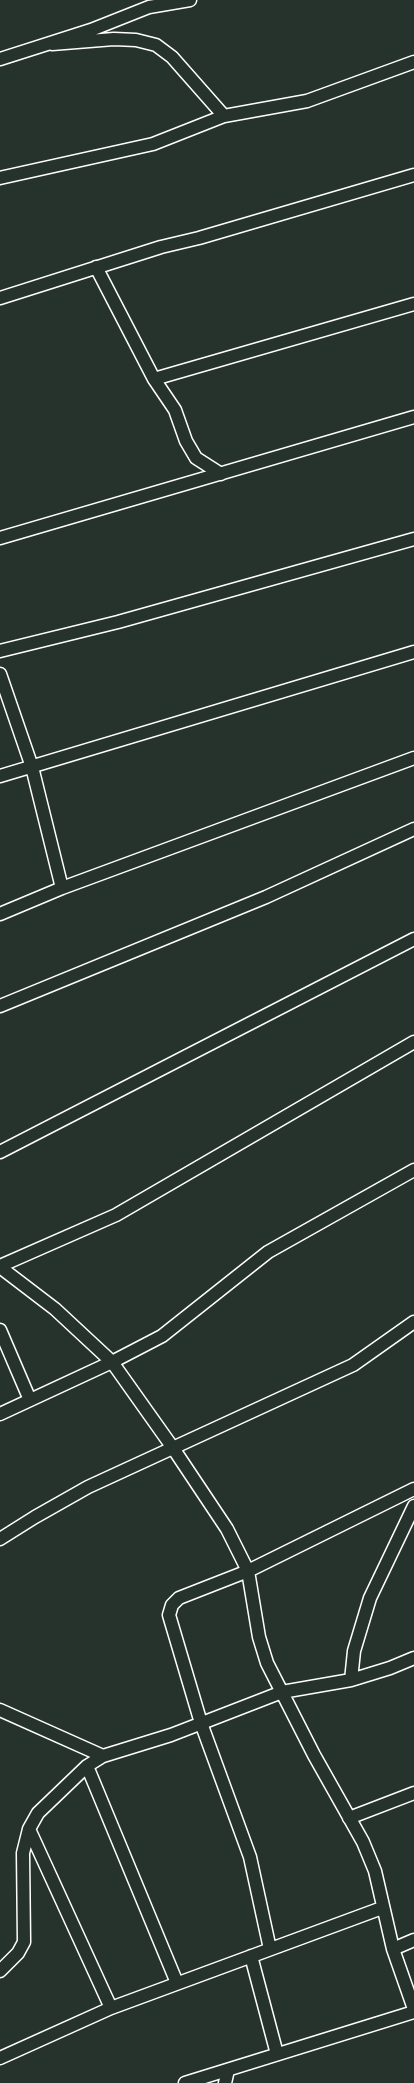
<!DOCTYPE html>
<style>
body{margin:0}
canvas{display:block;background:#26332d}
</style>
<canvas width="414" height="2083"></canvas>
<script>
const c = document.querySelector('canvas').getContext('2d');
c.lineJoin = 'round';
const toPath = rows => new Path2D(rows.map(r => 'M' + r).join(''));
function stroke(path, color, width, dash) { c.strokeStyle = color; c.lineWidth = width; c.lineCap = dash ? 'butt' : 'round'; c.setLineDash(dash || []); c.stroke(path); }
const minor = toPath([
 [52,44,114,39,136,40,156,45,172,57,224,116],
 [0,59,91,30,149,7,190,0],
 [0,178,153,144,224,116,307,101,414,62],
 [96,267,154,379,175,410,186,441,196,458,221,474],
 [0,298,161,247,199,238,414,175],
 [154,379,414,304],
 [0,538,414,417],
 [0,651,118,622,414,539],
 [0,674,32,767,62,888],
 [0,776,414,652],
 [0,914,62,888,414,758],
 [0,1006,266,897,414,829],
 [0,1152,414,939],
 [0,1266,116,1215,414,1042],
 [0,1267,55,1309,112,1362,173,1448,227,1529,248,1571,259,1637,267,1663,314,1755,363,1842,375,1871,393,1949,414,2009],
 [0,1330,30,1400],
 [0,1414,112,1362,162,1336,268,1252,414,1170],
 [0,1539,35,1517,88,1487,353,1365,414,1322],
 [351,1680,354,1651,370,1598,414,1506],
 [0,1710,103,1756],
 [87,1766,177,1983],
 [349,1818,414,1793],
 [29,1829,111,2008],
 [270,1949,250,1857,201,1723,169,1615,172,1605,179,1598,248,1571,414,1489],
 [393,1949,414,1940],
 [251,1956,277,2054],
 [0,1971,18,1953,24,1942,23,1853,29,1829,38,1813,87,1766,103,1756,171,1735,282,1692,351,1680,390,1668,414,1658],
 [0,2058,111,2008,382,1908],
 [185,2083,414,2012],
 [225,2083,228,2070]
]);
stroke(minor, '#fff', 15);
stroke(minor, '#26332d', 12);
</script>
